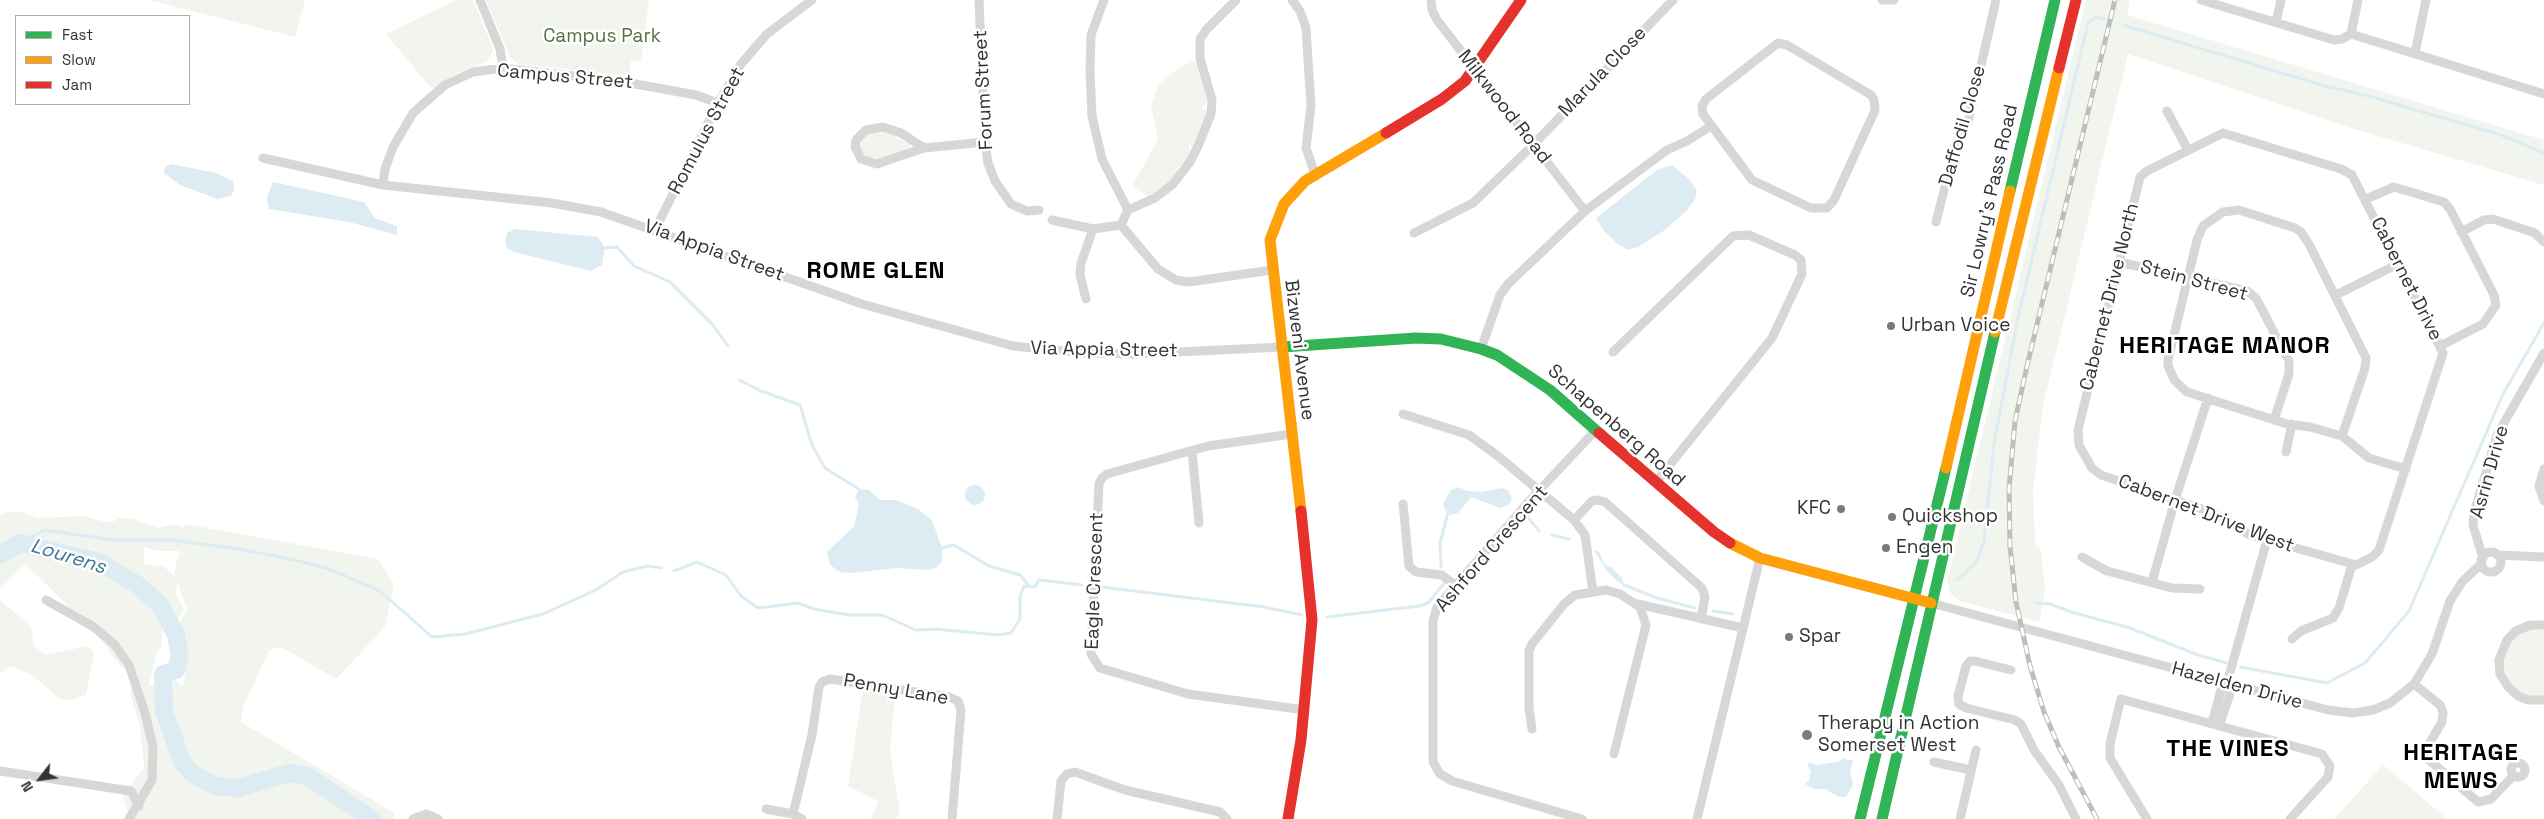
<!DOCTYPE html>
<style>
body{margin:0}
#map{position:relative;width:2544px;height:819px;overflow:hidden;background:#fff;font-family:"Space Grotesk",sans-serif}
canvas{display:block}
.legend{position:absolute;left:15px;top:15px;width:175px;height:90px;box-sizing:border-box;background:#fff;border:1px solid #adadad;margin:0;padding:6px 9px;list-style:none;font-size:15px;color:#333}
.legend li{display:flex;align-items:center;gap:10px;height:25px}
.legend b{width:25px;border:1px solid #adadad}
.north{position:absolute;left:15px;top:754px;width:50px;height:50px;-webkit-text-stroke:4px #fff;paint-order:stroke;rotate:240deg;font-size:14px;font-weight:700;line-height:20px;text-align:center;color:#333}
.north::after{content:'';display:block;margin:auto;width:18px;height:22px;background:#333;clip-path:polygon(50% 0,100% 100%,50% 72%,0 100%)}
</style>
<div id="map">
<canvas width="2544" height="819"></canvas>
<ul class="legend">
<li><b style="height:6px;background:#30b455"></b>Fast</li>
<li><b style="height:6px;background:#ff9f0a"></b>Slow</li>
<li><b style="height:6px;background:#e5322d"></b>Jam</li>
</ul>
<div class="north">N</div>
</div>
<script>
const c = document.querySelector('canvas').getContext('2d');
c.lineJoin = 'round';
function paint(path, color) { c.fillStyle = color; c.fill(path, 'evenodd'); }
const toPath = rows => new Path2D(rows.map(r => 'M' + r).join(''));
function stroke(path, color, width, dash) { c.strokeStyle = color; c.lineWidth = width; c.lineCap = dash ? 'butt' : 'round'; c.setLineDash(dash || []); c.stroke(path); }
function drawText(font, color, halo, rows, align = 'center') {
  c.font = font + ' "Space Grotesk",sans-serif'; c.lineWidth = 5; c.setLineDash([]); c.textBaseline = 'middle'; c.strokeStyle = halo; c.fillStyle = color; for (const [text, x, y, turn = 0] of rows) {
    c.save(); c.translate(x, y); c.rotate((+turn || 0) * Math.PI / 180); c.textAlign = isNaN(turn) ? turn : align; if (halo) c.strokeText(text, 0, 0); c.fillText(text, 0, 0); c.restore();
  }
}
paint(toPath([
 [149,0,305,0,295,37],
 [456,0,473,0,493,48,492,54,486,62,457,73,432,89,386,34],
 [486,0,649,0,641,62,631,60,629,76,519,64,510,57],
 [2086,0,2130,0,2127,15,2544,140,2544,185,2351,128,2128,54,2043,406,2033,490,2035,544,2041,550,2045,590,2039,622,1960,601,1950,593,1947,582],
 [1197,60,1208,100,1201,110,1205,110,1207,114,1192,148,1191,145,1188,146,1192,154,1183,167,1180,166,1177,171,1178,175,1149,198,1133,185,1158,139,1151,107,1158,85,1180,67],
 [886,132,910,144,910,149,881,160,865,157,859,149,860,141,868,134],
 [6,512,21,512,38,518,83,516,105,522,115,521,119,518,133,519,158,528,174,524,184,528,185,524,378,559,394,584,385,627,336,679,283,648,277,647,269,651,243,707,241,722,393,812,395,819,131,819,122,795,144,768,140,726,130,693,139,672,121,667,95,632,25,564,0,589,0,516],
 [144,547,157,551,180,551,174,571,176,577,164,567,144,564],
 [177,580,187,610,180,622,183,635,185,677,182,686,173,678,149,686,156,654,162,645,162,621,179,618,184,609,176,595],
 [0,600,31,626,34,646,46,655,88,646,94,653,86,695,71,700,60,699,32,675,10,666,0,674],
 [2544,623,2544,699,2520,696,2506,684,2496,657,2500,646,2507,637],
 [863,688,895,693,890,751,900,813,896,819,871,819,878,801,848,786],
 [2383,765,2405,783,2447,819,2334,819]
]), '#f1f5ed');
paint(toPath([
 [171,164,216,173,233,181,234,190,231,196,218,199,180,185,164,173,165,167],
 [1672,165,1689,179,1697,191,1695,199,1687,210,1665,230,1638,247,1628,250,1619,245,1604,231,1596,218,1657,170],
 [273,182,364,202,375,218,397,226,397,235,349,222,269,209,267,197],
 [515,229,598,237,605,248,602,265,591,271,514,252,507,248,505,242,507,233],
 '965 495a10 10 0 1 1 20 0a10 10 0 1 1-20 0Z',
 [1458,487,1467,491,1481,492,1502,488,1509,491,1512,499,1510,504,1500,508,1471,497,1458,513,1450,515,1445,510,1443,504,1450,491],
 [859,489,869,490,880,500,896,500,918,509,932,520,942,548,942,562,937,567,930,570,895,568,852,573,840,572,830,565,827,552,854,526,859,505,855,497],
 [1594,550,1599,552,1605,565,1611,567,1622,578,1624,585,1617,581,1607,571],
 [1842,758,1853,761,1850,771,1853,785,1846,797,1839,797,1825,789,1814,789,1805,784,1809,780,1811,772,1807,764,1810,762,1816,765,1841,761]
]), '#ddebf3');
stroke(toPath([
 [2123,25,2325,86,2365,95,2501,135,2544,153],
 [605,248,617,247,634,266,670,282,713,325,728,346],
 [739,380,761,391,800,405,812,445,825,468,859,489],
 [1527,516,1539,531],
 [1552,535,1569,539],
 [20,543,44,530,114,540,170,540,239,549,295,560,329,569,380,591,432,637,465,634,543,614,596,590,623,572,648,566,661,568],
 [942,548,954,545,989,566,1020,575,1029,586],
 [1441,567,1440,543,1448,513],
 [674,571,697,562,726,575,741,596,758,608,798,603,814,609,849,615,882,615,916,630,936,629,998,635,1011,633,1020,619,1020,597,1024,586,1035,587,1039,580,1082,585],
 [1957,580,1977,561,1984,542,1994,444,2018,318,2088,23,2095,17,2104,19],
 [1624,585,1657,598,1695,608],
 [1102,587,1264,607,1302,615],
 [2036,603,2050,604,2071,612,2130,628,2198,655,2227,663],
 [1713,611,1733,614],
 [1327,617,1419,606,1428,603,1444,583],
 [2240,667,2327,683,2365,663,2409,611,2503,394,2544,323]
]), '#ddebf3', 3);
stroke(toPath([
 [0,555,20,543,99,562,138,585,161,606,176,635,180,656,176,670,163,674,164,711,182,762,193,774,215,786,238,788,289,773,307,776,372,819]
]), '#ddebf3', 18);
stroke(toPath([
 [480,0,500,49,503,68],
 [979,0,985,142,988,163,995,181,1011,204,1027,211,1039,210],
 [1104,0,1091,35,1090,72,1092,116,1102,159,1128,210],
 [1292,0,1300,11,1306,28,1311,105,1306,148,1315,174],
 [1431,0,1432,10,1437,20,1585,211],
 [1882,0,1894,0],
 [2201,0,2334,40,2342,39,2351,34],
 [2276,22,2281,0],
 [2351,34,2544,94],
 [2351,34,2358,0],
 [1778,43,1787,45,1871,95,1874,100,1875,110,1872,117,1834,200,1827,208,1811,208,1752,180,1703,114,1702,106,1706,99,1778,43],
 [2415,53,2426,0],
 [2167,111,2188,150],
 [2223,133,2341,169,2352,175,2443,353,2379,550,2372,557,2356,565,2250,535,2211,512,2101,475,2092,468,2079,445,2078,430,2140,177,2147,171,2223,133],
 [924,148,901,133,883,127,866,130,856,140,855,147,861,159,877,164,924,148,985,142],
 [263,158,383,185,552,203,601,212,862,304,1013,346,1084,353,1135,354,1282,347],
 [383,185,385,169,393,147,413,113,445,85,473,72,503,68,619,81,696,95,718,103],
 [2366,199,2394,187,2444,202,2450,209,2494,295,2496,305,2483,324,2440,346],
 [1128,210,1155,198,1173,184,1190,162,1198,146,1211,114,1212,100,1200,58,1200,39,1206,30,1236,0],
 [1052,220,1093,229,1121,225,1128,210],
 [1936,222,1955,147,1968,122,1996,0],
 [1121,225,1158,269,1176,280,1189,282,1272,270],
 [655,230,718,103,741,64,767,34,812,0],
 [2461,232,2484,220,2493,219,2535,233,2544,242],
 [1414,233,1473,203,1533,145,1673,0],
 [2119,262,2247,291,2256,298,2289,361,2289,374,2274,420],
 [2336,295,2398,264],
 [1086,299,1080,275,1081,263,1093,229],
 [1481,349,1500,295,1508,284,1585,211,1667,150,1687,141,1711,126],
 [1613,352,1733,236,1749,235,1795,255,1801,260,1802,274,1772,338,1656,482],
 [1403,414,1469,435,1498,456,1574,520,1585,535,1593,592],
 [1292,434,1208,446,1107,474,1102,478,1099,484,1091,654,1100,668,1188,694,1305,710],
 [2342,436,2365,368,2366,358,2309,244,2301,232,2295,228,2239,210,2223,212,2203,226,2197,240,2168,360,2168,366,2175,381,2187,392,2287,424,2310,427,2342,436,2369,458,2406,469],
 [1192,451,1199,523],
 [2286,452,2292,424],
 [2544,469,2539,486,2544,501],
 [1403,504,1409,566,1416,572,1442,575,1456,586],
 [1574,520,1592,501,1598,500,1605,502,1702,588,1705,597,1701,619],
 '2481 562a10 10 0 1 1 20 0a10 10 0 1 1-20 0Z',
 [2497,555,2544,557],
 [2082,557,2107,571,2172,588,2200,589],
 [2483,558,2473,525,2474,513,2497,435,2544,353],
 [2152,582,2175,500,2208,398],
 [46,600,94,627,114,644,129,665,145,713,153,747,152,780,129,819],
 [1931,603,2328,710,2353,713,2373,710,2390,703,2414,684,2432,654,2450,601,2462,582,2482,563],
 [1638,604,1743,628],
 [2544,625,2530,625,2516,631,2507,640,2499,660,2500,674,2508,687,2518,696,2528,700,2544,700],
 [2292,639,2301,631,2333,618,2339,608,2352,565],
 [2011,670,1975,661,1970,661,1966,666,1958,696,1959,704,1966,708,2015,720,2021,724,2034,750,2059,785,2076,819],
 [2414,684,2440,705,2443,712,2442,722,2426,749,2428,759,2478,802,2491,799,2514,775],
 [2212,723,2221,690,2227,683,2267,540],
 [2219,726,2230,694,2227,683],
 [1532,729,1529,708,1529,651,1532,644,1564,604,1575,595,1606,590,1620,594,1640,607,1646,625,1614,754],
 [1934,762,1971,770],
 '2511 770a7 7 0 1 1 14 0a7 7 0 1 1-14 0Z',
 [0,771,131,791,139,806],
 [766,809,793,814,802,819],
 [793,814,812,735,819,687,822,682,830,679,949,697,958,701,961,710,952,819],
 [413,819,426,814,438,819],
 [1057,819,1061,781,1067,774,1075,772,1125,790,1220,812,1227,819],
 [1582,819,1452,781,1440,774,1433,762,1433,621,1437,607,1532,498,1596,430],
 [1697,819,1760,558],
 [1960,819,1976,750],
 [2147,819,2110,758,2110,744,2121,699,2322,754,2330,766,2328,777,2290,819]
]), '#d7d7d7', 9);
stroke(toPath([
 [2010,191,2055,0],
 [1282,347,1416,338,1441,339,1481,349,1497,355,1550,390,1599,433],
 [1860,819,1946,468],
 [1882,819,1995,332]
]), '#30b455', 11);
stroke(toPath([
 [1995,332,2059,68],
 [1946,468,2010,191],
 [1301,511,1270,240,1284,204,1305,181,1386,133],
 [1730,543,1760,558,1931,603]
]), '#ff9f0a', 11);
stroke(toPath([
 [2059,68,2076,0],
 [1386,133,1442,99,1465,81,1521,0],
 [1599,433,1714,532,1730,543],
 [1288,819,1301,740,1312,620,1301,511]
]), '#e5322d', 11);
const rail = toPath([
 [2097,819,2059,747,2044,712,2030,666,2016,602,2010,546,2009,489,2015,421,2027,366,2115,0]
]);
stroke(rail, '#bebebe', 5);
stroke(rail, '#fff', 3, [9]);
for (const [x, y, r, color] of [
 [1891,326,5,"#7a7a7a"],
 [1841,509,5,"#7a7a7a"],
 [1892,517,5,"#7a7a7a"],
 [1886,548,5,"#7a7a7a"],
 [1789,637,5,"#7a7a7a"],
 [1807,735,6,"#7a7a7a"]
]) { const dot = new Path2D(); dot.arc(x, y, r, 0, 2 * Math.PI); c.fillStyle = color; c.fill(dot); stroke(dot, '#fff', 2); }
drawText('19px', '#56703f', '#fff', [
 ["Campus Park",602,37]
]);
drawText('19px', '#333', '#fff', [
 ["Marula Close",1603,72,-46],
 ["Campus Street",565,77,5],
 ["Forum Street",984,90,-93],
 ["Milkwood Road",1504,107,52],
 ["Daffodil Close",1963,126,-74],
 ["Romulus Street",707,131,-62],
 ["Sir Lowry's Pass Road",1990,201,-77],
 ["Via Appia Street",714,251,20],
 ["Cabernet Drive",2406,279,63],
 ["Stein Street",2194,281,15],
 ["Cabernet Drive North",2110,297,-76],
 ["Via Appia Street",1104,350,1],
 ["Bizweni Avenue",1299,350,83],
 ["Schapenberg Road",1616,426,41],
 ["Asrin Drive",2490,472,-74],
 ["Cabernet Drive West",2206,514,21],
 ["Ashford Crescent",1492,549,-49],
 ["Eagle Crescent",1095,581,-88],
 ["Hazelden Drive",2237,686,15],
 ["Penny Lane",896,690,10]
]);
drawText('19px', '#333', '#fff', [
 ["Urban Voice",1901,326],
 ["KFC",1831,509,"right"],
 ["Quickshop",1902,517],
 ["Engen",1896,548],
 ["Spar",1799,637],
 ["Therapy in Action",1818,724],
 ["Somerset West",1818,746]
], 'left');
drawText('italic 20px', '#3f7597', '#fff', [
 ["Lourens",68,557,17]
]);
c.letterSpacing = '1px';
drawText('bold 24px', '#000', '#fff', [
 ["ROME GLEN",876,271],
 ["HERITAGE MANOR",2225,346],
 ["THE VINES",2228,749],
 ["HERITAGE",2461,753],
 ["MEWS",2461,781]
]);
c.letterSpacing = '0px';
</script>
